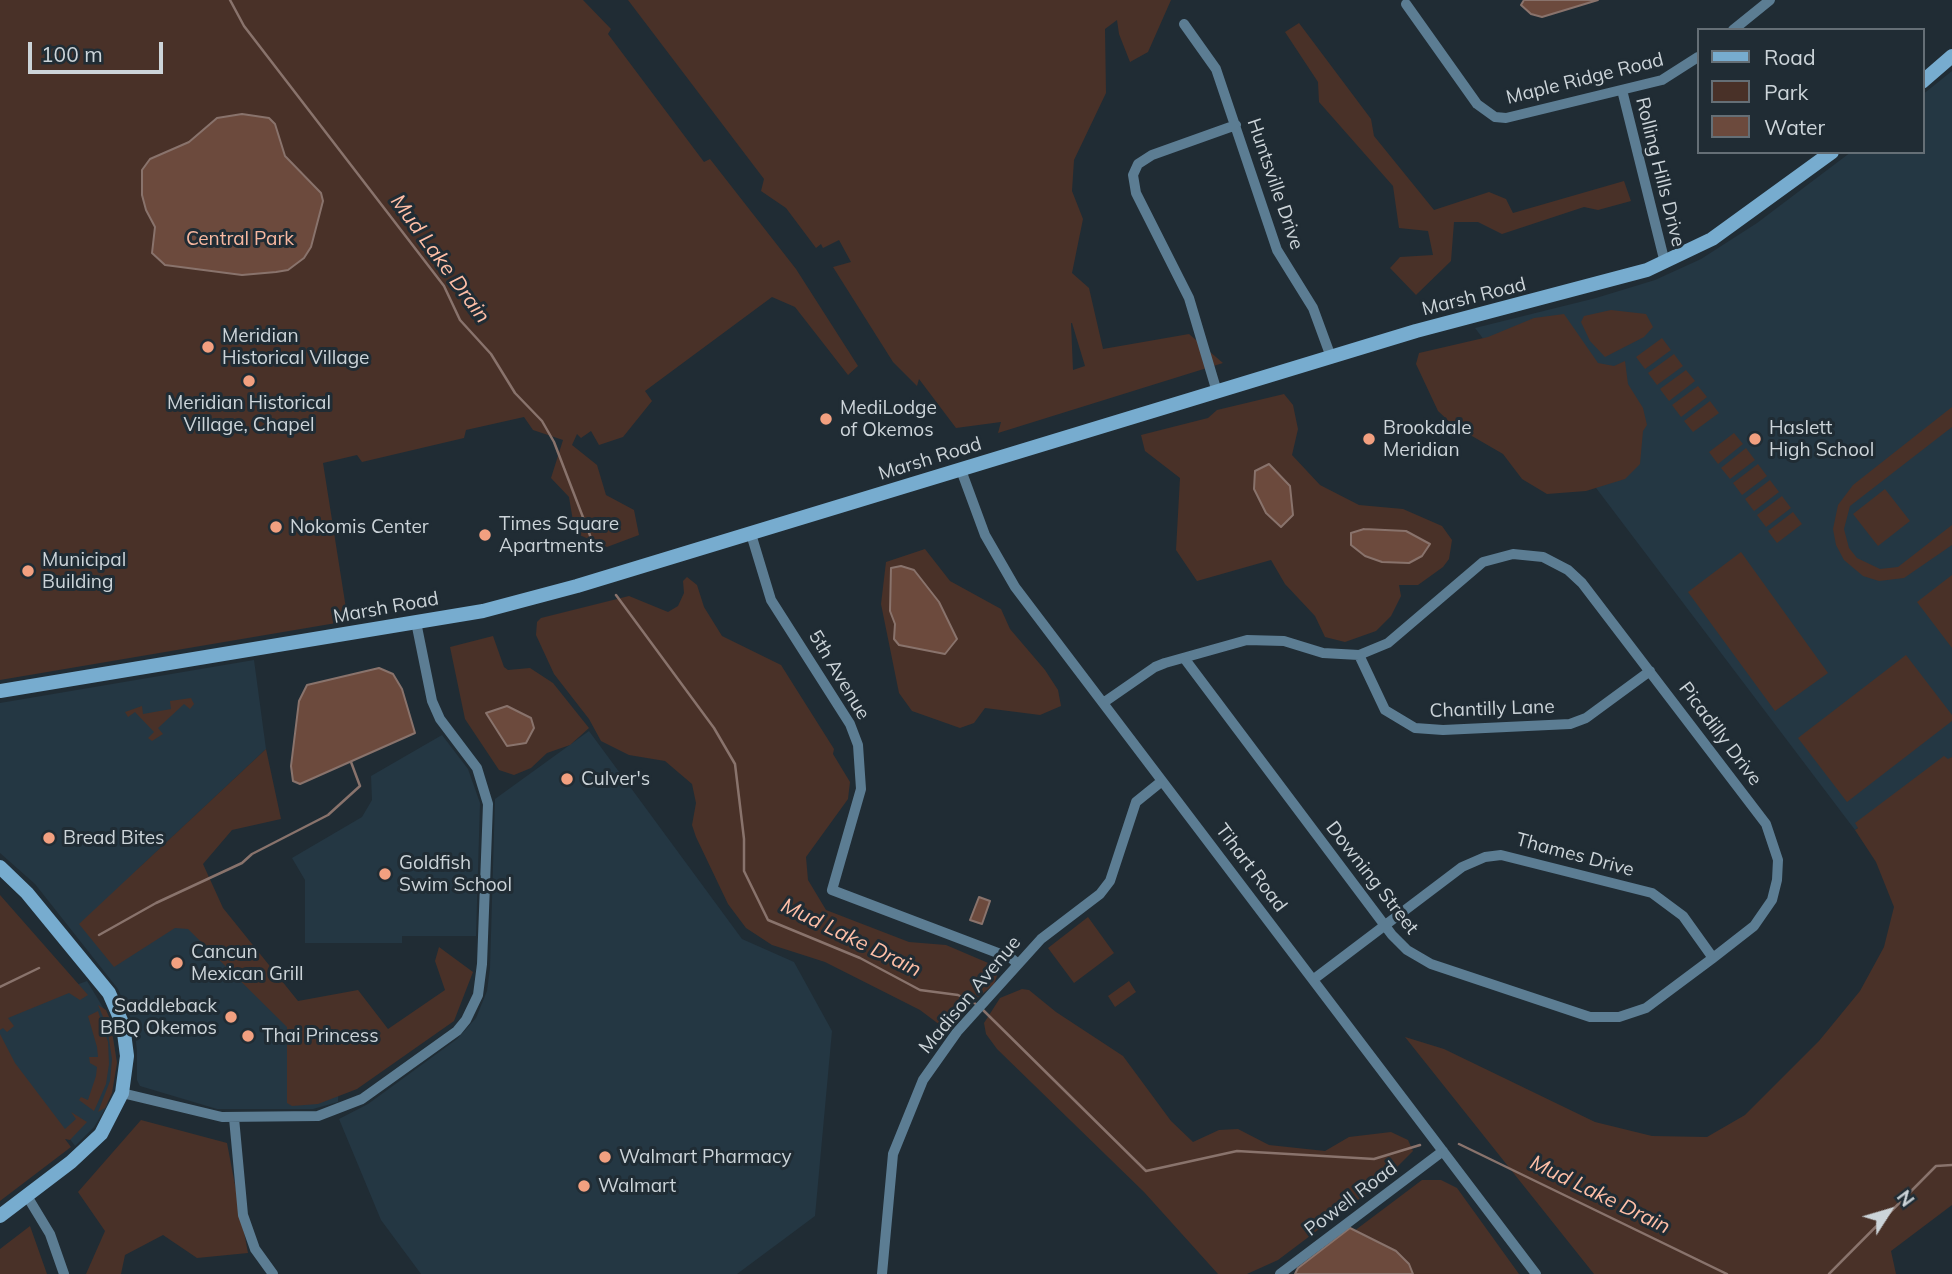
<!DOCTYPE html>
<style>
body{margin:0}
#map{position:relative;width:1952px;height:1274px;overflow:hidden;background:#202c34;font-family:Mulish,sans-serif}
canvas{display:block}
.legend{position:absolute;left:1697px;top:28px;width:228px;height:126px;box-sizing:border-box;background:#202c34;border:2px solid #656f76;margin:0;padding:9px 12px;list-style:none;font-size:21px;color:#ccd4d9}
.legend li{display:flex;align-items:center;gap:14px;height:35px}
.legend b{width:35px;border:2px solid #656f76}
.north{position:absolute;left:1854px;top:1176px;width:70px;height:70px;-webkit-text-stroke:5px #202c34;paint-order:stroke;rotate:53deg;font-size:19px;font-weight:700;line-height:28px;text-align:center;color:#ccd4d9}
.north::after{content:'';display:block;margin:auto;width:24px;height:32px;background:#ccd4d9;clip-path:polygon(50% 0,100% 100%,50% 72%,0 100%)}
.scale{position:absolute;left:28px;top:42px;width:135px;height:32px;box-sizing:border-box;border:4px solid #ccd4d9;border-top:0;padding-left:9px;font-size:21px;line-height:24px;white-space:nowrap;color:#ccd4d9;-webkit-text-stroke:5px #202c34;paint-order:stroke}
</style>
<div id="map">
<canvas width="1952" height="1274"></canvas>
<ul class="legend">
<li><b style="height:9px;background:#77accf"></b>Road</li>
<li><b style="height:19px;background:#493128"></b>Park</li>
<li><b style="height:19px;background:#6c4a3d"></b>Water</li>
</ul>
<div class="north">N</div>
<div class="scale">100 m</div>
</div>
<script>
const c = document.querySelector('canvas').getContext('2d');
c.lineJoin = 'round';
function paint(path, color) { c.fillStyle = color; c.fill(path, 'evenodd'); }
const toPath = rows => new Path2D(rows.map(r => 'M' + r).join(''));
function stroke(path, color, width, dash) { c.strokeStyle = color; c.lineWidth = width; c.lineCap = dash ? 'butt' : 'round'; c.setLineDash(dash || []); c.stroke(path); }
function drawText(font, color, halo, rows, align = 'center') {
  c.font = font + ' Mulish,sans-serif'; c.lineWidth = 6; c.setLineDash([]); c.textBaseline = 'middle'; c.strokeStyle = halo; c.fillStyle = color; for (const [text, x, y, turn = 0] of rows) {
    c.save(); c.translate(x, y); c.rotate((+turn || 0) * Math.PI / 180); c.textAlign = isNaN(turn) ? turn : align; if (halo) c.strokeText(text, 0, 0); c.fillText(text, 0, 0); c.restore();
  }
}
paint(toPath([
 [1952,71,1952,757,1855,830,1475,328,1596,298,1655,280,1701,259,1757,223,1851,152,1922,152,1922,95],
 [254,660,266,749,137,870,306,1033,341,1030,338,1102,313,1109,217,1109,140,1086,137,1080,137,1051,134,1026,118,989,35,884,0,853,0,703],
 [589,731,742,939,794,962,832,1031,815,1216,737,1274,421,1274,381,1220,339,1119,368,1104,457,1039,476,1018,487,991,490,968,495,799],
 [442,735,468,769,480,803,476,936,402,936,402,943,305,943,305,880,292,858,362,817,372,800,371,776],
 [87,981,110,1019,117,1063,107,1106,94,1127,75,1146,0,1045,0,1013]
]), '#243743');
paint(toPath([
 [0,0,583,0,611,29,608,34,704,162,710,159,796,269,858,366,848,375,795,307,772,297,645,391,652,401,623,437,599,445,591,431,581,438,577,434,572,445,597,465,606,495,634,510,639,535,607,547,575,533,569,497,551,478,563,440,533,430,524,417,466,430,464,438,362,462,357,455,323,463,348,621,0,680],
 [628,0,1171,0,1148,52,1130,62,1119,34,1117,20,1105,29,1106,93,1074,160,1072,191,1083,219,1072,273,1089,288,1103,349,1189,334,1223,363,998,433,1001,422,956,428,919,379,917,386,893,362,833,267,851,262,839,240,823,248,821,244,816,248,786,208,761,191,764,179],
 [1072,323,1085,366,1073,370,1071,323],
 [1299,23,1371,119,1374,136,1434,210,1489,192,1506,199,1513,213,1624,181,1631,201,1598,210,1584,207,1502,234,1478,222,1454,222,1451,261,1416,295,1390,268,1400,257,1433,255,1428,231,1399,228,1393,186,1319,102,1318,82,1285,32],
 [1611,310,1646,314,1653,327,1644,337,1605,357,1590,341,1581,322,1584,316],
 [1564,314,1598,363,1614,366,1625,361,1628,384,1643,408,1647,425,1643,431,1640,464,1625,479,1586,491,1547,494,1522,479,1503,454,1453,425,1438,411,1416,364,1419,353,1488,337,1534,318],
 [1662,338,1671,350,1645,369,1636,357],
 [1674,354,1683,366,1657,385,1648,373],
 [1686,370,1695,381,1669,401,1660,389],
 [1698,386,1707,397,1681,417,1672,405],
 [1284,394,1293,405,1298,429,1292,455,1320,485,1359,505,1403,509,1442,526,1452,540,1449,559,1443,567,1418,585,1399,585,1401,596,1391,616,1376,631,1345,642,1325,637,1315,616,1285,584,1271,560,1197,581,1176,550,1180,478,1145,451,1141,435,1208,418,1217,410],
 [1710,401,1719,413,1693,432,1684,421],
 [1952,407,1952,427,1850,506,1844,529,1849,548,1857,558,1880,569,1898,567,1952,525,1952,545,1904,578,1879,581,1863,576,1844,560,1836,545,1833,529,1838,505,1853,485],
 [1734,433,1743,444,1718,464,1709,452],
 [1746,448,1755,460,1730,479,1721,468],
 [1758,464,1767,476,1742,495,1733,483],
 [1770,480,1779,492,1754,511,1745,499],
 [1885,489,1910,521,1878,546,1853,514],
 [1782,496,1791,508,1766,527,1757,515],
 [1793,512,1802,524,1777,543,1768,531],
 [925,549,950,581,1001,609,1010,629,1045,670,1058,690,1061,706,1040,715,985,708,974,723,960,728,912,711,899,693,881,604,886,562],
 [1741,552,1828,673,1775,711,1688,592],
 [1952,575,1952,648,1917,602],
 [687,577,697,585,704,607,722,636,781,665,834,749,833,754,850,782,848,799,806,857,808,880,826,910,909,942,946,945,1000,968,994,984,946,1025,940,1025,920,1010,825,962,772,945,746,928,728,904,696,837,692,825,696,803,692,784,665,761,629,755,601,741,589,719,554,674,536,635,537,622,541,618,629,596,668,612,678,606,684,593,683,581],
 [493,636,504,667,508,670,530,668,553,683,589,728,570,745,547,753,531,768,514,775,499,770,465,719,450,647],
 [1906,655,1952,715,1952,721,1847,802,1798,738],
 [191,698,194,704,190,709,184,704,158,728,163,734,152,741,148,738,154,732,135,712,128,717,125,712,142,706,143,714,171,709,170,701],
 [266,749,281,819,232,830,203,864,223,908,298,1001,358,990,388,1029,445,990,435,961,439,947,473,972,454,1021,357,1089,318,1104,292,1106,287,1103,287,1027,188,929,175,928,114,967,79,924],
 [1944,756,1948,759,1952,757,1952,1205,1891,1251,1896,1274,1594,1274,1405,1037,1444,1049,1595,1122,1652,1136,1707,1137,1745,1115,1819,1041,1860,991,1884,947,1894,907,1876,862,1855,830,1858,828,1855,823],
 [0,895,88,995,80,1000,69,993,8,1018,14,1026,7,1032,3,1028,0,1030],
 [1088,917,1114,953,1074,983,1048,948],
 [1129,981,1136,992,1115,1007,1108,996],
 [1022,989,1029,990,1056,1012,1123,1056,1171,1121,1193,1142,1219,1130,1238,1129,1269,1145,1325,1151,1349,1137,1391,1132,1408,1140,1413,1151,1383,1181,1278,1260,1247,1274,1218,1274,1144,1192,997,1049,986,1034,984,1023,1000,998],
 [98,1005,106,1010,110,1019,117,1063,112,1093,105,1108,98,1112,110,1081,112,1059,107,1026],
 [98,1011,108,1042,109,1064,106,1084,94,1111,79,1100,81,1097,88,1100,96,1076,97,1067,90,1063,89,1057,98,1057,97,1047,88,1016],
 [0,1034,15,1063,65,1129,76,1119,71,1112,87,1122,70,1140,65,1139,71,1147,0,1201],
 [141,1120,227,1143,248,1253,197,1258,163,1235,125,1255,121,1274,86,1274,105,1231,78,1192],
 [1422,1180,1441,1180,1457,1188,1519,1274,1297,1274],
 [30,1226,47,1274,0,1274,0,1249]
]), '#493128');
const water = toPath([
 [1524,0,1598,0,1542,17,1531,14,1521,5,1524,0],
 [242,114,269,118,275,124,285,156,321,193,323,201,311,247,304,258,288,270,276,272,242,275,165,265,152,253,155,227,146,210,142,195,142,170,150,159,189,142,217,118,242,114],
 [1269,464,1290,486,1293,515,1281,527,1266,513,1254,489,1255,471,1269,464],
 [1364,529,1406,531,1430,544,1422,556,1409,563,1382,562,1365,556,1351,545,1351,533,1364,529],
 [901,566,914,570,939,602,957,639,945,654,899,645,894,639,895,624,890,611,891,568,901,566],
 [379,668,393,674,402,689,415,733,300,784,293,781,291,766,299,701,307,685,379,668],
 [507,706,531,718,534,728,526,743,507,746,486,713,507,706],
 [979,897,990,901,982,924,970,920,979,897],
 [1350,1228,1396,1251,1409,1264,1413,1274,1295,1274,1298,1268,1350,1228]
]);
paint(water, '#6c4a3d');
stroke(water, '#89736c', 2);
stroke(toPath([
 [230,0,244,26,444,286,460,320,491,354,515,393,542,421,554,442,596,551],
 [616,595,714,728,735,764,744,839,744,871,768,920,860,958,920,990,958,995,978,1005],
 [99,935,156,903,242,863,252,854,328,815,360,786,351,762],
 [0,987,39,968],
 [983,1010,1146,1171,1237,1151,1374,1159,1420,1145],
 [1459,1144,1727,1274],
 [1829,1274,1936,1166,1952,1165]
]), '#89736c', 2.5);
stroke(toPath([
 [1406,4,1477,104,1495,117,1506,118,1662,80,1698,57],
 [1184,24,1216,69,1277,250,1313,308,1331,357],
 [1733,30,1770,0],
 [1622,90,1665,263],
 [1217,392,1189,298,1136,193,1133,175,1138,164,1152,155,1236,125],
 [961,470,985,535,1015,587,1536,1274],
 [751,534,771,600,850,724,858,745,861,789,832,890,1011,958,1018,964],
 [1359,655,1385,710,1415,728,1443,730,1570,724,1586,718,1650,671],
 [1103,703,1155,667,1165,663,1247,640,1284,641,1323,653,1359,655,1388,643,1483,562,1513,554,1543,557,1568,570,1582,583,1766,824,1778,860,1777,880,1772,900,1754,926,1713,958,1646,1008,1619,1017,1590,1017,1431,964,1407,950,1392,935,1184,658],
 [1314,979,1462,867,1485,857,1501,855,1652,893,1683,916,1713,958],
 [122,1093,222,1117,318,1116,362,1099,457,1031,466,1020,478,995,482,964,488,804,477,768,440,719,432,701,416,622],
 [234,1118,243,1215,255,1249,273,1274],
 [27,1196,50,1234,64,1274],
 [882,1274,893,1154,923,1080,957,1032,1041,939,1100,894,1110,881,1136,802,1162,781],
 [1280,1274,1443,1151]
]), '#5c7d93', 10);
stroke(toPath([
 [1922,82,1952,56],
 [0,691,483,611,577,586,1416,331,1647,270,1712,239,1832,152],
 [0,867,27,893,109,993,123,1025,127,1056,122,1093,101,1134,71,1162,0,1216]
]), '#77accf', 14);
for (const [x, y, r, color] of [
 [208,347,7,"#f2a080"],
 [249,381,7,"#f2a080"],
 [826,419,7,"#f2a080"],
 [1369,439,7,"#f2a080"],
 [1755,439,7,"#f2a080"],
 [276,527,7,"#f2a080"],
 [485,535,7,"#f2a080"],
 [28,571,7,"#f2a080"],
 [567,779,7,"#f2a080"],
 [49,838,7,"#f2a080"],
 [385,874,7,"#f2a080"],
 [177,963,7,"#f2a080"],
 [231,1017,7,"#f2a080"],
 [248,1036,7,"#f2a080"],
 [605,1157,7,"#f2a080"],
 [584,1186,7,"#f2a080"]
]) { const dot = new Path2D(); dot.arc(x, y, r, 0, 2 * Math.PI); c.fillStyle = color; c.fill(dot); stroke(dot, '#202c34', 2.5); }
drawText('19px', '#ccd4d9', '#202c34', [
 ["Maple Ridge Road",1585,79,-14],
 ["Rolling Hills Drive",1660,172,76],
 ["Huntsville Drive",1275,184,71],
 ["Marsh Road",1474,297,-14],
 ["Marsh Road",930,459,-17],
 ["Marsh Road",386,608,-10],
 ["5th Avenue",839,675,59],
 ["Chantilly Lane",1492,709,-2],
 ["Picadilly Drive",1720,734,53],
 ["Thames Drive",1575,855,15],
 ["Tihart Road",1251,868,53],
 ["Downing Street",1372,878,52],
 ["Madison Avenue",970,995,-50],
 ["Powell Road",1351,1199,-37]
]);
drawText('19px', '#f9b9a1', '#202c34', [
 ["Central Park",240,239]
]);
drawText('19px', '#ccd4d9', '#202c34', [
 ["Meridian",222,336],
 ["Historical Village",222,358],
 ["Meridian Historical",249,403,"center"],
 ["Village, Chapel",249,425,"center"],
 ["MediLodge",840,408],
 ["of Okemos",840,430],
 ["Brookdale",1383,428],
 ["Meridian",1383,450],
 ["Haslett",1769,428],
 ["High School",1769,450],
 ["Times Square",499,524],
 ["Apartments",499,546],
 ["Nokomis Center",290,527],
 ["Municipal",42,560],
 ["Building",42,582],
 ["Culver's",581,779],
 ["Bread Bites",63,838],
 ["Goldfish",399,863],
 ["Swim School",399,885],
 ["Cancun",191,952],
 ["Mexican Grill",191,974],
 ["Saddleback",217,1006,"right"],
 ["BBQ Okemos",217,1028,"right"],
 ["Thai Princess",262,1036],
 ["Walmart Pharmacy",619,1157],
 ["Walmart",598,1186]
], 'left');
drawText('italic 21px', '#ffbfa7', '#202c34', [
 ["Mud Lake Drain",440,259,54],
 ["Mud Lake Drain",851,938,26],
 ["Mud Lake Drain",1600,1195,26]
]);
</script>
